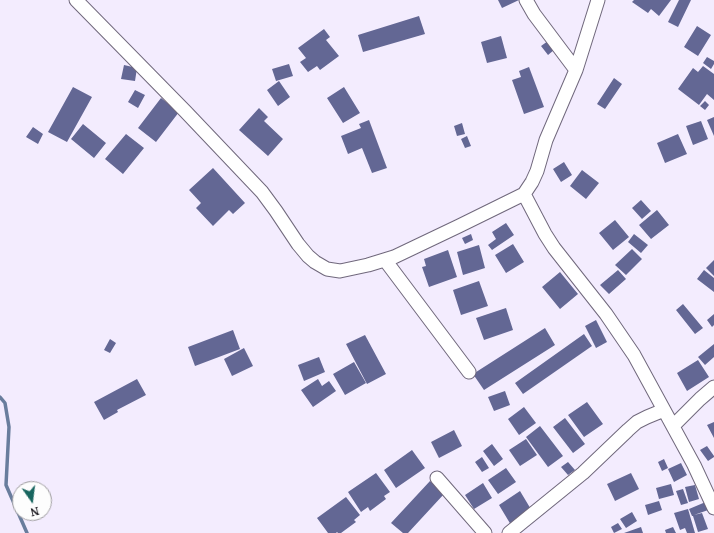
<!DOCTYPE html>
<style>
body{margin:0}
#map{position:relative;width:714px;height:533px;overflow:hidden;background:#f3ecfe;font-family:"PT Serif",serif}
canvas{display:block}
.north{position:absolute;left:12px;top:481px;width:40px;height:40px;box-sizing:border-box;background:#fdfdfd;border:1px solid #9f9da0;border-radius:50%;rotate:166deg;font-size:11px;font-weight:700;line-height:16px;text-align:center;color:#110e15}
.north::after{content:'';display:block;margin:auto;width:14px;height:18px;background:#18655f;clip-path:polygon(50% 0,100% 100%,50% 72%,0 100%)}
</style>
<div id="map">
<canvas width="714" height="533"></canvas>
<div class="north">N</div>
</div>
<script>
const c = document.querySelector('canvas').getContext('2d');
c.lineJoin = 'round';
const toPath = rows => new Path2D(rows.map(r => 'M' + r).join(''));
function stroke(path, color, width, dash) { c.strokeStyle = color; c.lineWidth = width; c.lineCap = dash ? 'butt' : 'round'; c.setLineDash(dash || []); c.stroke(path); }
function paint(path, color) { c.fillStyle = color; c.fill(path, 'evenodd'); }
stroke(toPath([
 [0,397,5,403,9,427,6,485,27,533]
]), '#697d9d', 3.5);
paint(toPath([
 [498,0,519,0,502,8],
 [634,0,671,0,659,16,651,9,648,13,632,2],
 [679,0,691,0,678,27,668,22],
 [419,16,425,34,363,52,358,35],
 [697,26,711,35,698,56,684,47],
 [324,29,330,37,326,40,339,56,320,70,317,66,308,72,300,62,306,58,298,48],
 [501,36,507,58,487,63,481,42],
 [548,41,554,50,548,55,541,46],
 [707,57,714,61,714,64,711,69,703,63],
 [289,64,293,76,276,81,272,69],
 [124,65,137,68,135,81,121,79],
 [703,66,714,74,714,100,707,94,699,105,678,89,693,68,698,72],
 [529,67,544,107,524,114,512,80,521,77,519,71],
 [614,78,622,84,605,109,597,104],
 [279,81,290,97,278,106,267,90],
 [73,87,92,97,67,142,48,132],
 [344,87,360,113,343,123,327,98],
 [135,90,145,95,138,108,128,102],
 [161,98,179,112,156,142,138,128],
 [705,101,709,105,705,110,700,106],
 [259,108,268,117,264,121,283,139,268,156,239,130],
 [714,117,714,136,707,120],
 [369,120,387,168,372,173,362,148,348,154,341,136,361,128,359,124],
 [701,121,708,139,693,145,686,126],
 [462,123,465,134,457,136,454,126],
 [83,124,106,143,94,158,71,139],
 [33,127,43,134,38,144,26,137],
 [126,134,144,148,123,174,105,159],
 [678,134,687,154,665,163,657,143],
 [467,136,471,146,465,148,461,139],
 [564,162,572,175,561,182,553,169],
 [213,168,245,203,233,214,229,210,213,226,196,208,201,203,189,190],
 [582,170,599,183,586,199,570,186],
 [641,200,651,211,642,219,632,208],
 [657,210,669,225,651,239,639,225],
 [615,220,629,237,613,250,599,233],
 [506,223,514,235,492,250,488,245,496,239,492,232],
 [471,234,473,240,465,244,462,238],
 [634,234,648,245,641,253,628,242],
 [513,244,524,262,506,273,495,255],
 [479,245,485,268,463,275,457,252],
 [632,249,642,259,626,275,615,265],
 [448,250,457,277,429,287,422,267,426,266,424,259],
 [714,260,714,276,706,268],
 [618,270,626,279,609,294,600,285],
 [704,270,714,278,714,292,697,279],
 [560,272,578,294,560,309,542,287],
 [479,281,488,306,461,315,453,290],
 [683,304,703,328,695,334,676,310],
 [506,308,513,330,484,340,476,318],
 [714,314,714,325,712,327,707,320],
 [596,320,607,342,596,348,585,326],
 [545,328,555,345,484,390,473,374],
 [233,330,240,349,195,366,188,347],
 [584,334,592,346,523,394,515,383],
 [365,335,386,374,367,384,346,344],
 [110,339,116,343,110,353,104,350],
 [714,344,714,357,705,365,698,357],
 [244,348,253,366,232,376,224,359],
 [319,357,325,372,304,381,298,365],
 [698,360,709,377,687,391,677,373],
 [354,362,366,383,345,395,333,374],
 [137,379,146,395,117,410,118,412,104,420,94,402],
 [318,379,322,386,329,381,336,391,313,407,301,390],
 [505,391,510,405,494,411,488,397],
 [587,402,603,424,584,437,568,415],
 [524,407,536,423,519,435,508,419],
 [565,418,585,444,573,453,553,427],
 [714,422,714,438,707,425],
 [540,426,563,456,548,467,526,437],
 [454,430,462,446,439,458,431,442],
 [526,439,537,455,520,466,509,450],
 [492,444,503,459,494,466,483,451],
 [707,446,714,456,714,457,708,461,700,450],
 [412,450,425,468,396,488,384,470],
 [482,457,489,468,482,472,475,462],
 [664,459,668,468,662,471,658,462],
 [568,462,575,470,568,475,561,467],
 [681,463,687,475,674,482,668,469],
 [506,468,516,482,498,494,488,480],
 [376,473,390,492,384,496,386,499,370,511,368,507,361,512,348,492],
 [631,473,639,489,615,501,607,484],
 [430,481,444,494,408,533,403,533,391,523],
 [483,483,492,498,474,509,465,495],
 [671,484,674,495,659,499,656,488],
 [695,485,699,499,689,502,685,487],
 [683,489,688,503,681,505,676,491],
 [520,491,532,511,511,525,499,505],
 [346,497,360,515,354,520,356,522,341,533,338,533,337,532,336,533,328,533,317,518],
 [659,501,662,510,648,515,645,505],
 [708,501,711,509,694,515,702,513,708,529,698,532,693,516,692,516,689,509],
 [688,509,695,533,687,533,685,528,680,530,674,513],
 [632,512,637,521,626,528,620,519],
 [618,523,622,529,614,533,611,527],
 [641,527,643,533,624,533],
 [673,527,676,533,666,533,665,530]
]), '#636794');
const minor = toPath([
 [76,0,185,111,262,192,276,211,298,244,308,256,315,262,327,269,340,271,368,265,394,257,459,226,524,194,532,182,537,171,546,140,576,70,598,0],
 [526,0,534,14,576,70],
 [524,194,545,234,554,248,606,314,634,355,694,465,714,508],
 [385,260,469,372],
 [673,426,700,399,714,387],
 [437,478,485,533],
 [509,533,583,473,628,430,637,422,647,417,664,410]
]);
stroke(minor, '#70687c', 15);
stroke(minor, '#fff', 13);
</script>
